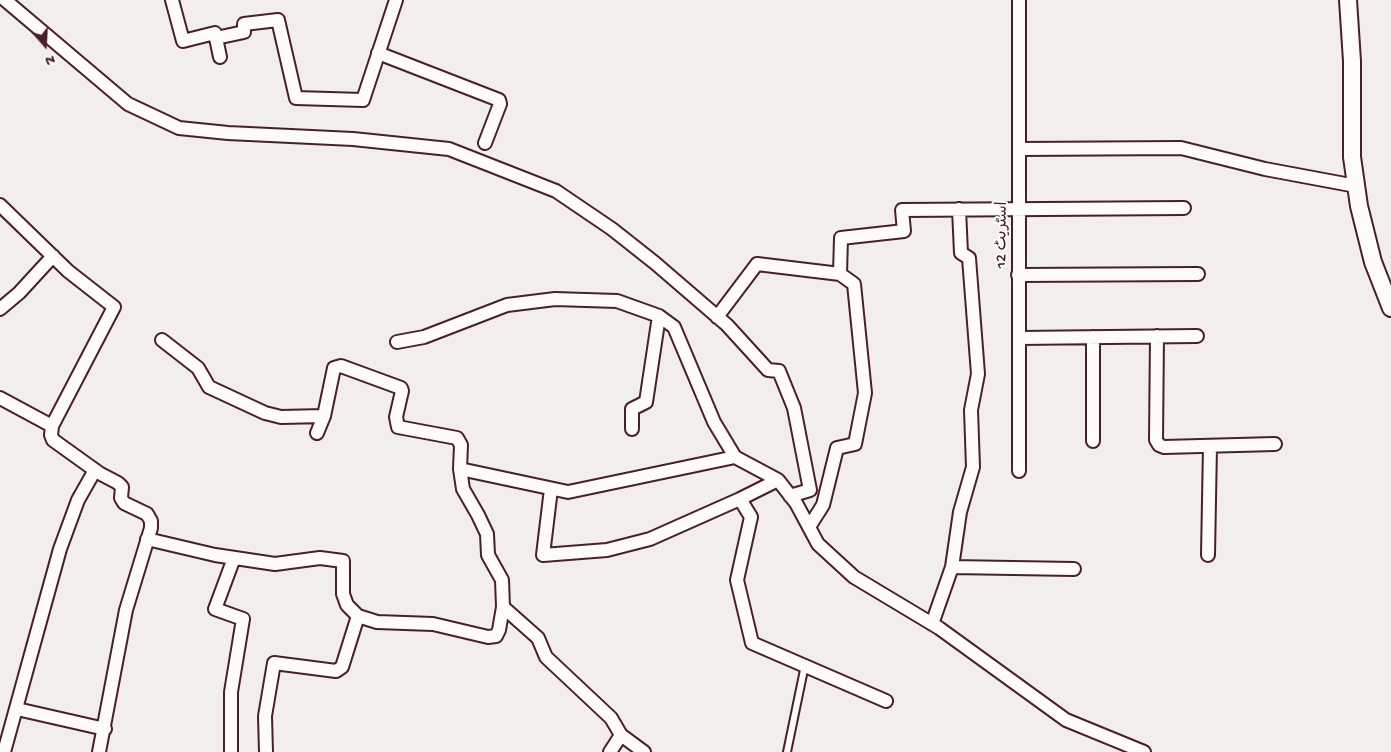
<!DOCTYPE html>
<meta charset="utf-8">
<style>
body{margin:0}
#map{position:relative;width:1391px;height:752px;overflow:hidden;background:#f2efeb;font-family:"Gochi Hand",sans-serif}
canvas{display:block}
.north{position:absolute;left:20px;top:20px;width:50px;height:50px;-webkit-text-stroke:4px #fdfcf7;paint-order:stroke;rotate:161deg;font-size:14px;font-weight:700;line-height:20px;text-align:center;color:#4a1f2b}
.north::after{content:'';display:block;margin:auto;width:18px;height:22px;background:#4a1f2b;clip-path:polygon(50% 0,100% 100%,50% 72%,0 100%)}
</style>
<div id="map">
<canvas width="1391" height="752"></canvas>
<div class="north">N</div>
</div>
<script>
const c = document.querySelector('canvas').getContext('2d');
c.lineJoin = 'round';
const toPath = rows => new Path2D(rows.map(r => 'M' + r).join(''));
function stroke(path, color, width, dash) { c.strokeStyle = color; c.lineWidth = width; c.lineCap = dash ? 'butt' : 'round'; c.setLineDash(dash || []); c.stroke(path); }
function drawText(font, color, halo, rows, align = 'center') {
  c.font = font + ' "Gochi Hand","Playpen Sans Arabic",sans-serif'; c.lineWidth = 4; c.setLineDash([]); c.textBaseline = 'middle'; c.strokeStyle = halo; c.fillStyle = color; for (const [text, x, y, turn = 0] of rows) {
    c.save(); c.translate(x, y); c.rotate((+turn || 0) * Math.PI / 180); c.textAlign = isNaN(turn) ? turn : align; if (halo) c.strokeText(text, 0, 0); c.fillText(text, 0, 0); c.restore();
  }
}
const service = toPath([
 [787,752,805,665]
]);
const minor = toPath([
 [5,0,128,104,179,128,228,133,353,139,449,149,556,191,612,229,655,263,727,325,768,370,779,371,794,408,810,490,790,496],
 [172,0,183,41,215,33,216,38],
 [378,53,499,100,500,104,485,143],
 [220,57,216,38,244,32,244,24,278,20,296,98,363,100,396,0],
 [1019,149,1181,148,1265,169,1356,186],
 [0,205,68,271,114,307,52,426,51,435,53,440,99,473,118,483,122,487,121,498,124,503,147,514,151,521,151,528,126,610,99,752],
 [1018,275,1198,274],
 [0,309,19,293,53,256],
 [717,317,757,264,840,274,841,238,904,231,902,210,1184,208],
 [1157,336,1156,440,1159,445,1164,447,1275,444],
 [1019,338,1197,336],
 [162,340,198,368,209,387,265,413,281,417,324,416],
 [397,342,424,337,507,305,555,299,617,301,659,316,674,327,714,422,735,457,778,480,796,503,818,544,854,577,939,628,1066,720,1144,752],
 [0,398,52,426],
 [632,429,632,409,646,402,659,316],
 [1093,441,1093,337],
 [460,469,568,492,735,457],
 [1019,471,1019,0],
 [778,480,740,499,751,517,737,580,752,643,886,701],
 [551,489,543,555,607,550,650,539,740,499],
 [809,527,823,505,837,448,855,444,865,393,854,284,840,274],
 [147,539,215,555,275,564,320,558,343,561,343,594,347,605,358,616,377,622,433,624,488,637,496,636,499,630,503,607,502,580,488,555,487,534,478,515,463,489,460,469,461,445,457,438,398,427,396,417,402,391,401,388,341,366,334,368,324,416,317,433],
 [1208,555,1210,446],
 [952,567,1074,569],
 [503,607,538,638,546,657,611,718,621,735,644,752],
 [932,624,952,567,960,512,973,467,971,410,978,374,969,258,961,253,959,209],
 [17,709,105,729],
 [4,752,60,549,78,500,95,470],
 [231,752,231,692,243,619,215,609,234,558],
 [266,752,265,716,274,663,336,671,342,667,358,616],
 [610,752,621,735]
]);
const tertiary = toPath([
 [1348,0,1352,61,1352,157,1359,206,1373,262,1391,308]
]);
stroke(service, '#4a1f2b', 10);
stroke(minor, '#4a1f2b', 16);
stroke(tertiary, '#4a1f2b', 20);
stroke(service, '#fdfcf7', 6);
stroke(minor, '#fdfcf7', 12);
stroke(tertiary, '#fdfcf7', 16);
drawText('16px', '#4a1f2b', '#fdfcf7', [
 ["اسٹریٹ 12",1003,235,-89]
]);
</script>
